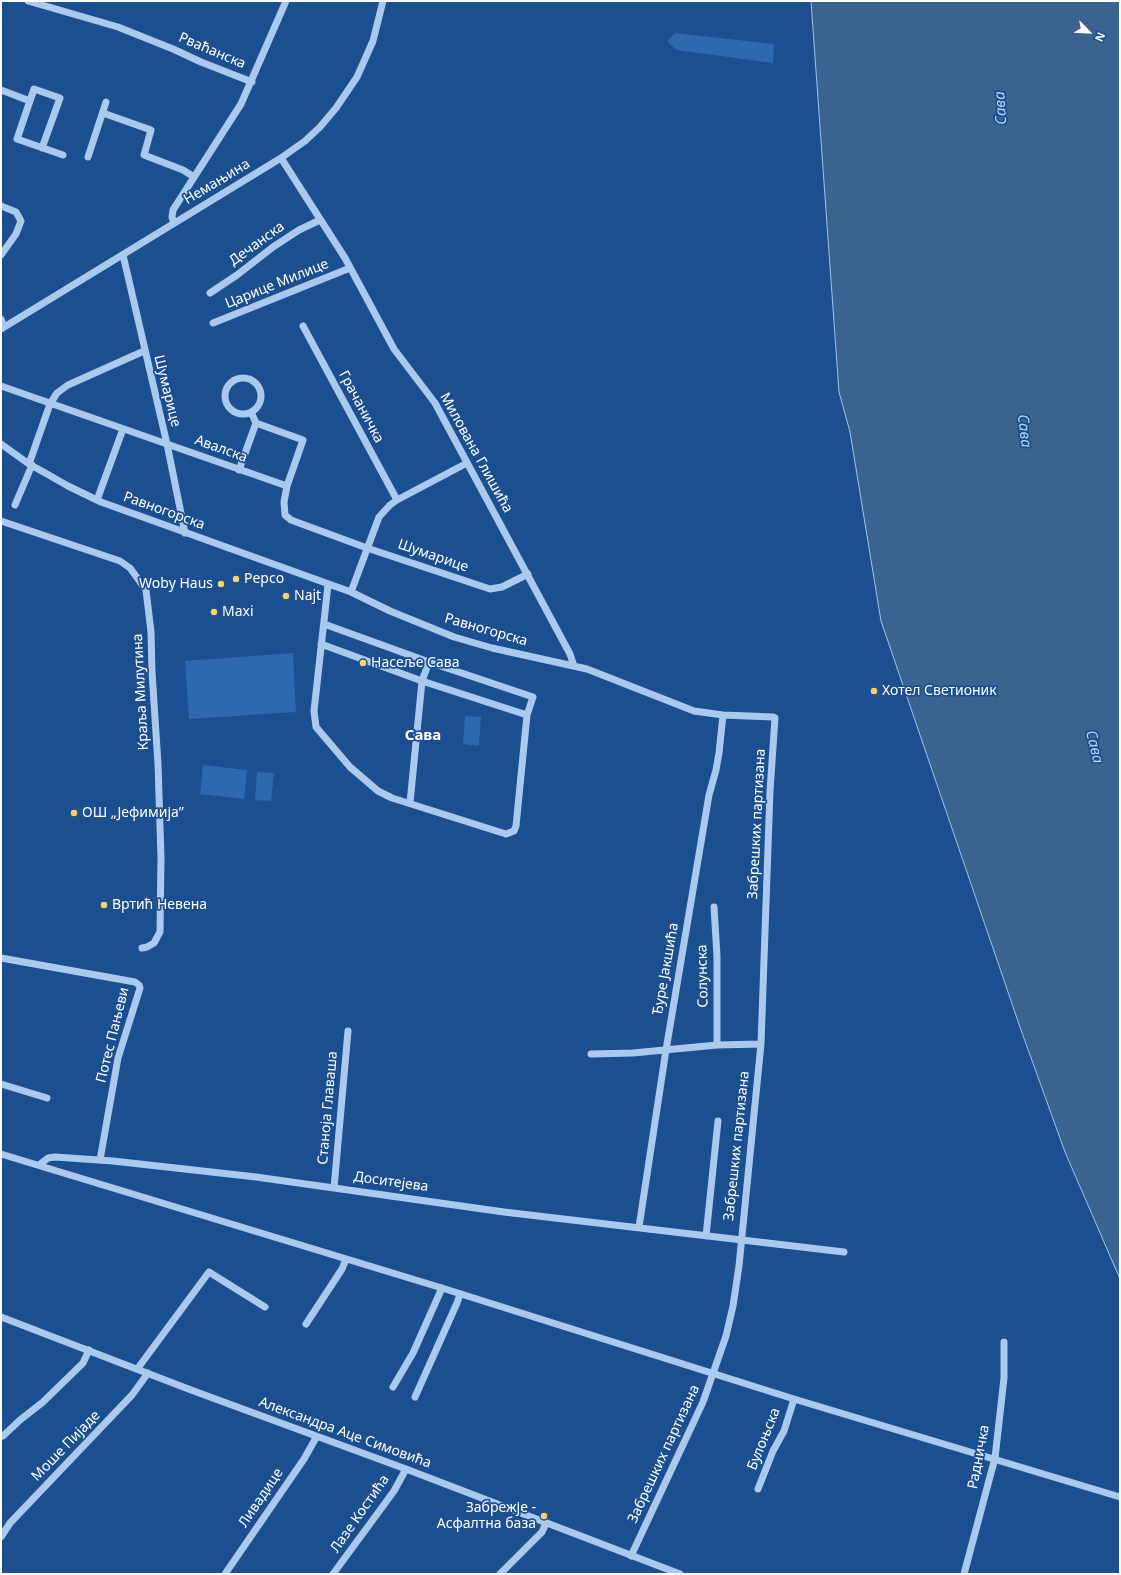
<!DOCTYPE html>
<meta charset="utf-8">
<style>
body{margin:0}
#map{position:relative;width:1121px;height:1575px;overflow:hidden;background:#1b4f8f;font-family:"Noto Sans",sans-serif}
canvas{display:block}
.frame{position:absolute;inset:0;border:2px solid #fff;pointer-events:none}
.north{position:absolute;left:1069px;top:12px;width:40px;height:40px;-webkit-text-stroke:3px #1b4f8f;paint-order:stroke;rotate:114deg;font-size:11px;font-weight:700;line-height:16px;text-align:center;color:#fff}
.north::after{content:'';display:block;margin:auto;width:14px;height:18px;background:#fff;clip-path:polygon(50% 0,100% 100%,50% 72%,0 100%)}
</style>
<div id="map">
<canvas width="1121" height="1575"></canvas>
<div class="frame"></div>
<div class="north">N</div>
</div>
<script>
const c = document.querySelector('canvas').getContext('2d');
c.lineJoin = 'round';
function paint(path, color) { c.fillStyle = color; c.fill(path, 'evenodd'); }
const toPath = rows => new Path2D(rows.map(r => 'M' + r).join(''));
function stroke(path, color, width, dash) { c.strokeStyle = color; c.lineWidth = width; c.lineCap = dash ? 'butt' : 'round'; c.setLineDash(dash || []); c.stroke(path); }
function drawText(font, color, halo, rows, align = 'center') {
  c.font = font + ' "Noto Sans",sans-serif'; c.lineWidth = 3.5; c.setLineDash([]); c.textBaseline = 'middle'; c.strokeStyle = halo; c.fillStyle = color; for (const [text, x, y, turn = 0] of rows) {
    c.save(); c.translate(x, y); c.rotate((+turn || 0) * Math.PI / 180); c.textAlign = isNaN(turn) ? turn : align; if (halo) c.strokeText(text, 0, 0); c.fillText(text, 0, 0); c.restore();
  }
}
paint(toPath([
 [675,33,774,44,773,63,676,50,667,41],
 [293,653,296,712,189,719,185,661],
 [465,716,481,717,479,746,463,744],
 [203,765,247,770,244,799,200,794],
 [257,772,274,773,271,801,255,800]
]), '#2e69ad');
const water = toPath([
 [811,1,1120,1,1120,1279,1065,1152,1021,1030,881,621,850,432,839,392,811,1]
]);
paint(water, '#3c6290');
stroke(water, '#9cc4f0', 1);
stroke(toPath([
 [28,1,118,27,173,49,201,62,252,82],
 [1,90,30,101],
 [103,113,151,130,144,155,183,170,194,177],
 [42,148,60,98,34,89,17,139,63,155],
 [88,157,106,102],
 [281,158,345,258,394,349,435,403,570,654,574,666],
 [1,206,16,212,21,221,16,234,1,255],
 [174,223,172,217,173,210,241,104,286,1],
 [123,255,167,444,185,533],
 [210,293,237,275,273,247,299,230,320,220],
 [1,319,4,327],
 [213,323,350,268],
 [303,326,397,500,390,505,379,517,351,592],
 [1,329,281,158,305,141,320,127,336,108,357,77,373,41,383,1],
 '225 396a18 18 0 1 1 36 0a18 18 0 1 1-36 0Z',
 [1,386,287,486],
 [256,423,303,440,287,486,284,502,285,515,291,520,367,548,490,589,502,587,528,574],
 [1,444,29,464,47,474,68,486,101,502,351,592,390,611,454,637,492,648,587,669,694,711,723,715,773,717,775,718,770,791,761,1044,739,1266,733,1306,726,1336,703,1402,631,1556],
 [29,464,50,404,57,393,68,385,144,351],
 [239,470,256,423,251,412],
 [97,500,123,429],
 [397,500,467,463],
 [15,505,32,465],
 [1,521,120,561,130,568,146,590,151,632,152,672,158,764,161,858,160,932,154,943,147,947,142,948],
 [324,624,429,662,533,697,527,715,516,826,514,831,506,834,392,798,378,791,350,767,316,727,314,711,328,585],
 [321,644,422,681,527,715],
 [410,803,422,681,429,662],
 [714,907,717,956,717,1045],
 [1,958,135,982,139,985,140,988,118,1058,100,1160],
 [591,1054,633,1053,717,1045,761,1044],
 [1,1084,47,1098],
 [1,1154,442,1288,794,1399,1120,1497],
 [39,1165,48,1158,55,1157,113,1161,256,1177,504,1212,844,1252],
 [334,1188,348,1031],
 [639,1227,666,1050,709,795,716,770,719,753,723,715],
 [706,1236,718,1121],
 [1,1317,191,1390,406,1469,680,1574],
 [306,1324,342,1269,346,1259],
 [138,1368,209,1272,265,1307],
 [393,1387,413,1353,442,1288],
 [415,1397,457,1303,460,1294],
 [3,1436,20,1420,43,1402,83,1363,89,1350],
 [758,1489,773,1451,784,1431,794,1399],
 [1,1537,10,1523,132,1395,148,1373],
 [225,1574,304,1459,317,1436],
 [333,1574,394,1491,406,1469],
 [500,1574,542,1532,546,1523],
 [964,1574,995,1458,1004,1378,1004,1342]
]), '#a9c9ee', 7);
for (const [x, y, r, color] of [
 [236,579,4,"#ffd166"],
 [221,584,4,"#ffd166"],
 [286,596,4,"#ffd166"],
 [214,612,4,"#ffd166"],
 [363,663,4,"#ffd166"],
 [874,691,4,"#ffd166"],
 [74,813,4,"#ffd166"],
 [104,905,4,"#ffd166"],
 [544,1516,4,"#ffd166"]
]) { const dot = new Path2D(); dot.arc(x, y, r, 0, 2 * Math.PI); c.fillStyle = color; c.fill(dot); stroke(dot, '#1b4f8f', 1.5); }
drawText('14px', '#fff', '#1b4f8f', [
 ["Рваћанска",212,51,23],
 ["Немањина",217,182,-31],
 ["Дечанска",257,244,-36],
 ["Царице Милице",277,284,-22],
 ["Шумарице",167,391,76],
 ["Грачаничка",361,407,62],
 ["Авалска",221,449,20],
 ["Милована Глишића",476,453,61],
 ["Равногорска",164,511,20],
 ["Шумарице",433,556,19],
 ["Равногорска",486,630,16],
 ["Краља Милутина",141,692,-93],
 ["Забрешких партизана",757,824,-87],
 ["Ђуре Јакшића",666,969,-80],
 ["Солунска",703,976,-91],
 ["Потес Пањеви",113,1035,-76],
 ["Станоја Главаша",328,1108,-85],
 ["Забрешких партизана",737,1146,-84],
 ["Доситејева",391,1182,8],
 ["Александра Аце Симовића",345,1433,20],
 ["Булоњска",764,1439,-68],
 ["Моше Пијаде",66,1446,-46],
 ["Забрешких партизана",664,1454,-65],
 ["Радничка",979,1457,-79],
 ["Ливадице",261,1498,-56],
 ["Лазе Костића",360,1514,-55]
]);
drawText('14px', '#fff', '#1b4f8f', [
 ["Pepco",244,579],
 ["Woby Haus",213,584,"right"],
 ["Najt",294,596],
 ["Maxi",222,612],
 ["Насеље Сава",371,663],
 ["Хотел Светионик",882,691],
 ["ОШ „Јефимија”",82,813],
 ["Вртић Невена",112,905],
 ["Забрежје -",536,1508,"right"],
 ["Асфалтна база",536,1524,"right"]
], 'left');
drawText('italic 15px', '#b5d3f5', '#1b4f8f', [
 ["Сава",1001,108,-93],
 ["Сава",1024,431,83],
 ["Сава",1094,747,76]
]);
drawText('bold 15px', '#fff', '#1b4f8f', [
 ["Сава",423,736]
]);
</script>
